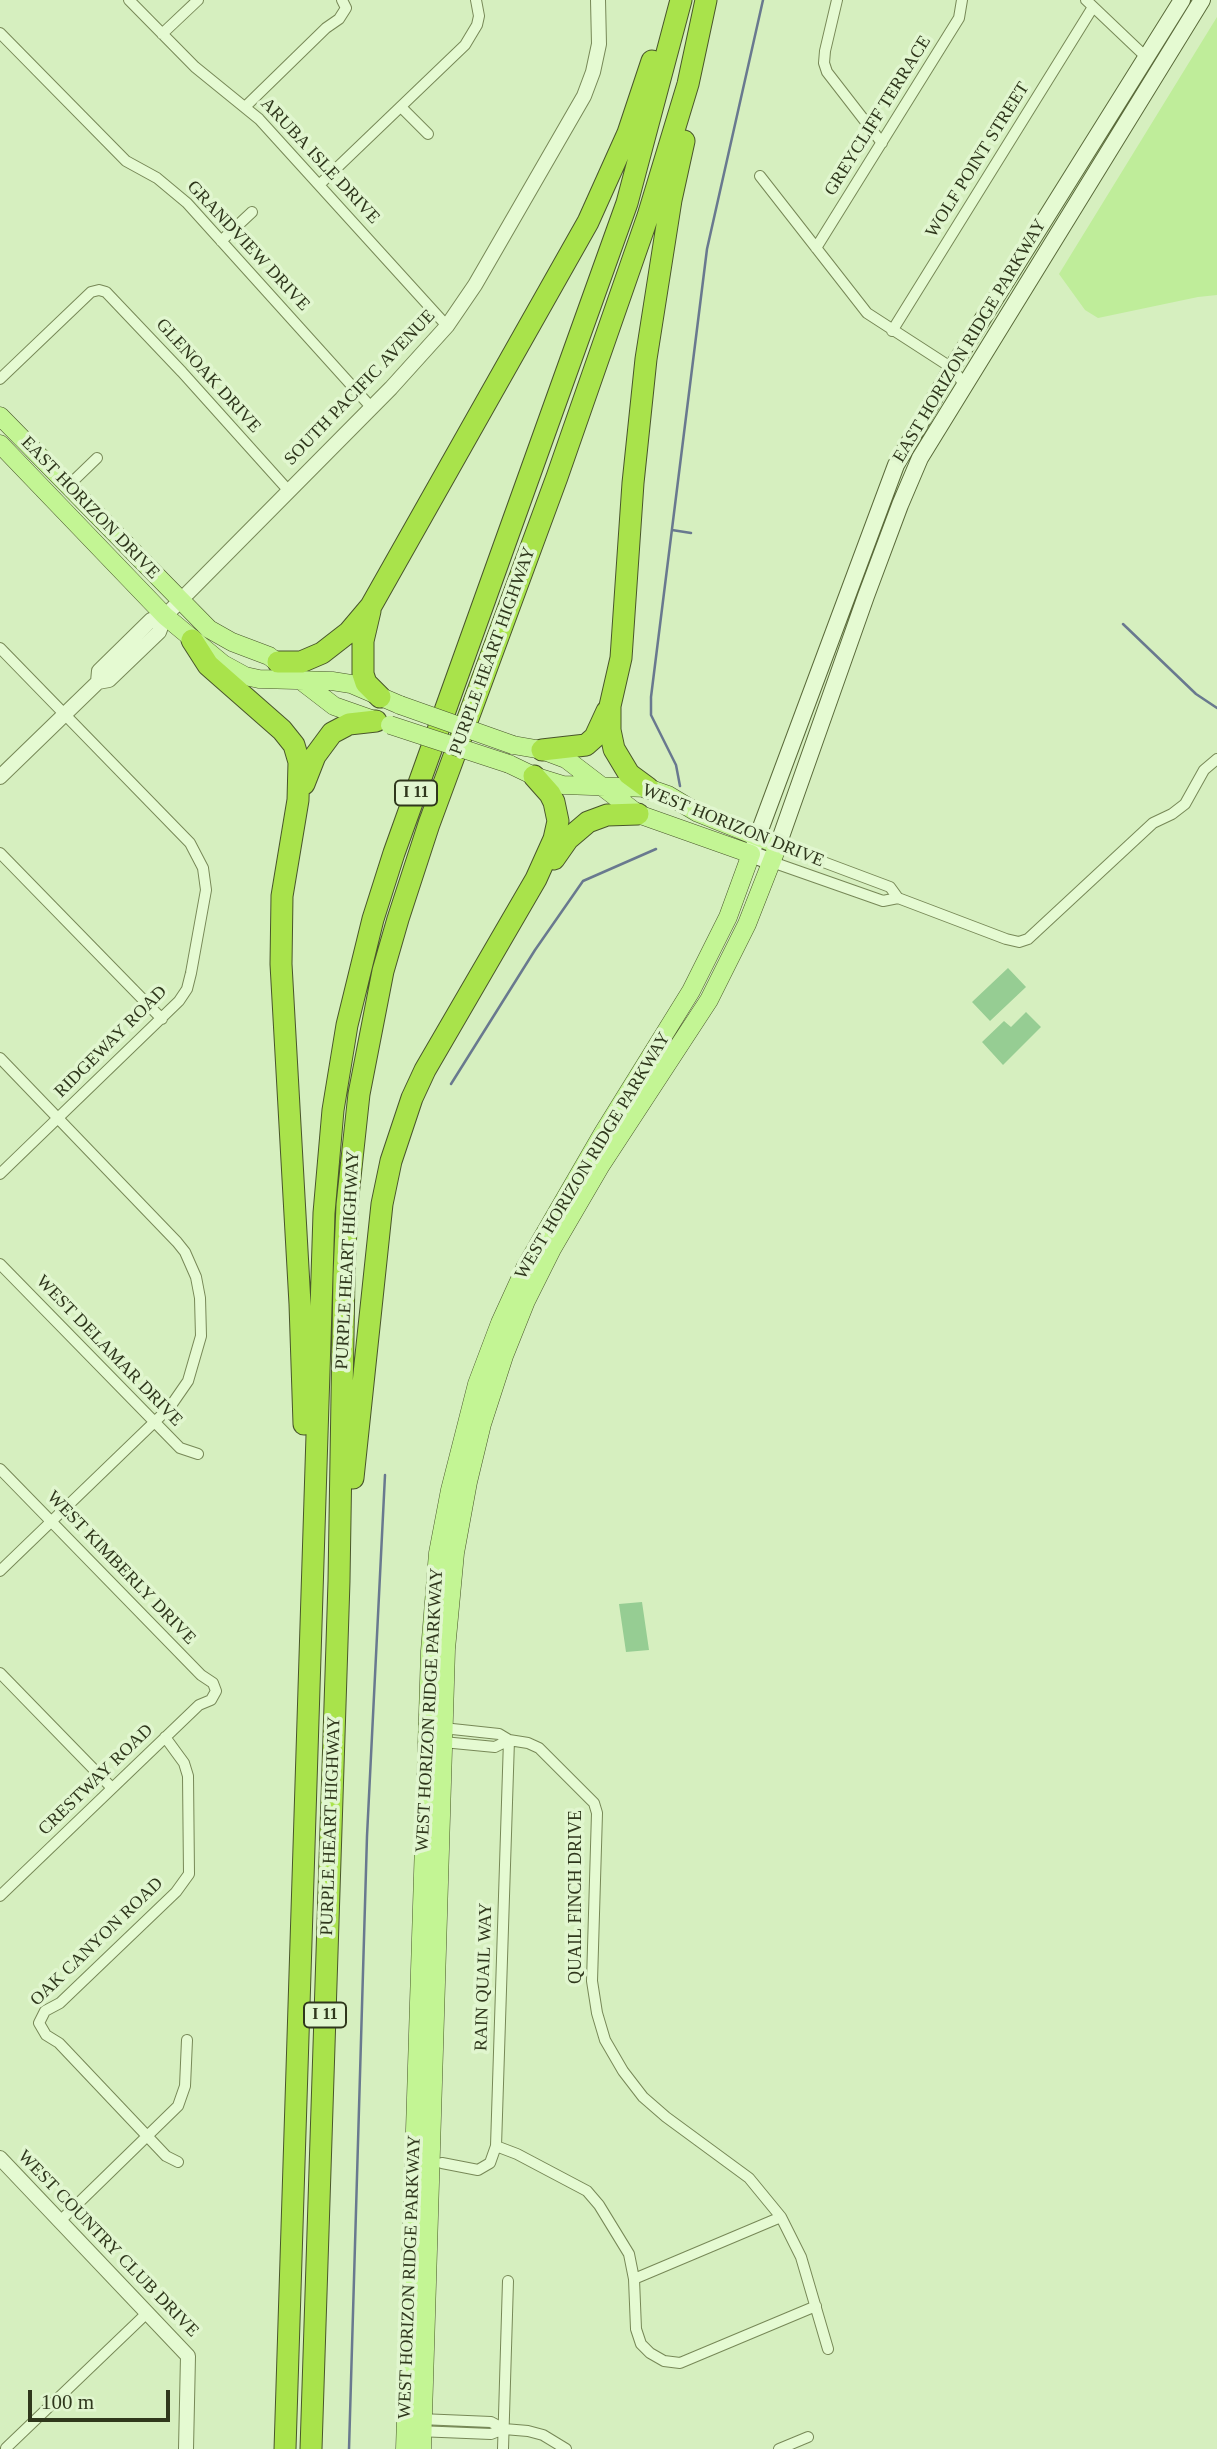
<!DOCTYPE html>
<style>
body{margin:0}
#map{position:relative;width:1217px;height:2449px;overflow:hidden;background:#d6efbf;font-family:"Times New Roman",serif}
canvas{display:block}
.scale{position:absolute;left:28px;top:2390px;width:142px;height:32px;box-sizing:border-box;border:4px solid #2f371c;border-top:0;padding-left:9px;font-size:21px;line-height:24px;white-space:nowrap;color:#2f371c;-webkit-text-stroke:5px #e1f6cf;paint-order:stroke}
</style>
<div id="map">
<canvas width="1217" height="2449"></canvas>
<div class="scale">100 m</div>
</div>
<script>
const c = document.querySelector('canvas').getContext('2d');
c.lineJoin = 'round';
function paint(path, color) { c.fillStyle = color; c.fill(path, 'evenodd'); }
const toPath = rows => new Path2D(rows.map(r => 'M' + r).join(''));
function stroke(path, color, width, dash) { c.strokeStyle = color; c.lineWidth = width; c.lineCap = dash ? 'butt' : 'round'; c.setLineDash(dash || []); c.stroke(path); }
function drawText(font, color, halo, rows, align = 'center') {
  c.font = font + ' "Times New Roman",serif'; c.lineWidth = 7; c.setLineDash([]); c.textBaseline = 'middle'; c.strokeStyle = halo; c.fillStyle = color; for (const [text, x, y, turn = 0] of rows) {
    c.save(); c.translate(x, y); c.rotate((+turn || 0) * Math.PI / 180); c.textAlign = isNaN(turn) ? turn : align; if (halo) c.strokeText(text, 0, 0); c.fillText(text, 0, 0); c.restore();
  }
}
paint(toPath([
 [1008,968,1026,987,990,1021,972,1002],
 [1026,1012,1041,1027,1003,1065,982,1042,1004,1021,1011,1027],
 [642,1602,649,1650,626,1652,619,1604]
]), '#96cd93');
paint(toPath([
 [1217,17,1217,295,1198,297,1098,318,1085,310,1059,274]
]), '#bfed9a');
stroke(toPath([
 [672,530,691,533],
 [1123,624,1196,694,1217,708],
 [680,786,676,765,651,715,651,697,707,249,763,0],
 [451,1084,535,950,583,881,656,849],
 [349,2449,367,1836,385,1475]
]), '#69798f', 2.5);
const minor = toPath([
 [129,0,195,67,259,119,447,326],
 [837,0,825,51,824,63,827,72,882,143],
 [1086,0,1146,57],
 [0,33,126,161,157,178,187,203,371,407],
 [162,34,198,0],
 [246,106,326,28,339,19,346,8,342,0],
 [401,107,428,134],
 [760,176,867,313,952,368,964,384],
 [319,185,465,45,477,25,479,16,476,0],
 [221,241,252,212],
 [816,248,959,18,962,0],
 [892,331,1093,7],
 [0,379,91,292,99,290,106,292,182,372,288,490],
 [68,486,97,458],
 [0,648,190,843,203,868,206,890,191,973,187,989,179,1001,0,1174],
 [778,845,890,887,898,898],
 [0,853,162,1019],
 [772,862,883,901,898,898,1006,939,1019,942,1028,939,1153,823,1172,814,1185,804,1204,770,1217,759],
 [0,1058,177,1242,185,1252,196,1277,200,1298,201,1336,188,1381,170,1407,0,1571],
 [0,1264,180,1448,198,1454],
 [0,1469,201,1675,213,1683,216,1691,211,1700,199,1705,0,1896],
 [0,1673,112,1788],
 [443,1728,499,1734,509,1740,528,1743,539,1748,594,1803,597,1813,592,1981,597,2013,605,2040,623,2071,643,2097,666,2117,749,2178,781,2217,801,2257,828,2349],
 [165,1737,184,1763,188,1776,189,1874,176,1892,60,2003,45,2011,39,2023,46,2035,59,2043,166,2156,178,2162],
 [443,1742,495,1747,509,1740],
 [496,2146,517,2154,587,2191,599,2205,629,2254,634,2279,636,2329,641,2344,650,2353,664,2361,680,2363,816,2306],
 [442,2163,478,2170,490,2163,496,2146,509,1740],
 [60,2221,178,2106,185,2086,187,2040],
 [634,2279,781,2217],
 [420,2419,491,2422,504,2429],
 [417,2431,491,2434,504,2429,528,2431,543,2435,566,2449],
 [6,2448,147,2313],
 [503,2449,508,2281],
 [779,2449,808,2437]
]);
const tertiary = toPath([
 [98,682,99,671,151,620,165,616],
 [0,777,98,682,109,680,159,632,165,616,391,388,447,326,475,285,584,96,593,72,599,44,598,0],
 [0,2158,188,2356,186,2449]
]);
const secondary = toPath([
 [778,845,866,596,900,505,920,458,1202,0],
 [772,862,751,854,896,465,952,368,1182,0]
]);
const primary = toPath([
 [0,416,209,629,232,642,269,656,334,706,371,719],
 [0,444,165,616,223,664,245,676,259,679,332,681,351,684,400,705],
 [405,2449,430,1651,438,1553,450,1490,477,1384,500,1323,526,1266,603,1133,691,991,728,917,751,854,638,814,566,759,542,750,513,745],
 [422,2449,446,1649,455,1553,468,1482,482,1424,504,1356,526,1301,552,1249,601,1165,709,1000,747,924,778,845,698,813,668,795,648,788,563,785,534,776,509,764]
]);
const motorway = toPath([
 [370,611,363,641,363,674,366,683,380,697],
 [192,640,208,665,282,730,294,745,299,762,298,800,282,896,281,964,300,1304,304,1424],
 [278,662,301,662,322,653,349,632,371,606,588,222,628,133,652,61],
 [542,750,586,745,595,737,607,711],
 [304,784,315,756,332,733,349,724,376,721],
 [648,788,629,774,614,749,610,730,610,706,621,658,633,483,646,359,671,200,684,141],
 [554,859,568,839,588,822,607,815,638,814],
 [353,1478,382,1204,391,1161,412,1098,425,1070,536,879,554,839,558,821,554,802,550,794,534,776],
 [285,2449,324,1213,333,1110,347,1025,373,919,394,853,627,203,681,0],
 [311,2449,339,1581,344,1275,347,1205,359,1094,383,971,398,919,429,824,557,477,648,216,688,84,706,0]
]);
stroke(minor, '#778857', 12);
stroke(tertiary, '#778857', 16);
stroke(secondary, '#5a6a3a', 18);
stroke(primary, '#49562b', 19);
stroke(motorway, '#49562b', 23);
stroke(minor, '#e5fad2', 10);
stroke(tertiary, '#e5fad2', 14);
stroke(secondary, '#e5fad2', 16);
stroke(primary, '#c3f594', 18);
stroke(motorway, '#a9e34b', 21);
const primaryBridge = toPath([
 [400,705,513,745],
 [390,725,509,764]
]);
stroke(primaryBridge, '#49562b', 19, []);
stroke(primaryBridge, '#c3f594', 18);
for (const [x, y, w] of [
 [416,793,42],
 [325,2015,42]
]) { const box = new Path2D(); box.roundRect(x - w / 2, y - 12.5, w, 25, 5); c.fillStyle = '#e1f6cf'; c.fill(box); stroke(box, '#2f371c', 2); }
drawText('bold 16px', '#2f371c', null, [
 ["I 11",416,793],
 ["I 11",325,2015]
]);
drawText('18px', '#2f371c', '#e1f6cf', [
 ["GREYCLIFF TERRACE",878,116,-58],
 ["WOLF POINT STREET",978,160,-58],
 ["ARUBA ISLE DRIVE",320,161,47],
 ["GRANDVIEW DRIVE",248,246,47],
 ["EAST HORIZON RIDGE PARKWAY",970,341,-59],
 ["GLENOAK DRIVE",208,376,48],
 ["SOUTH PACIFIC AVENUE",360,388,-46],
 ["EAST HORIZON DRIVE",90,508,46],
 ["PURPLE HEART HIGHWAY",493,651,-70],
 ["WEST HORIZON DRIVE",733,826,22],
 ["RIDGEWAY ROAD",111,1042,-45],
 ["WEST HORIZON RIDGE PARKWAY",593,1156,-59],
 ["PURPLE HEART HIGHWAY",348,1260,-87],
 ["WEST DELAMAR DRIVE",109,1351,46],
 ["WEST KIMBERLY DRIVE",121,1568,46],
 ["WEST HORIZON RIDGE PARKWAY",430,1710,-87],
 ["CRESTWAY ROAD",96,1780,-44],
 ["PURPLE HEART HIGHWAY",331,1826,-88],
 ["QUAIL FINCH DRIVE",576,1897,-90],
 ["OAK CANYON ROAD",97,1942,-44],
 ["RAIN QUAIL WAY",484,1977,-88],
 ["WEST COUNTRY CLUB DRIVE",108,2244,46],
 ["WEST HORIZON RIDGE PARKWAY",410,2277,-88]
]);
</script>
